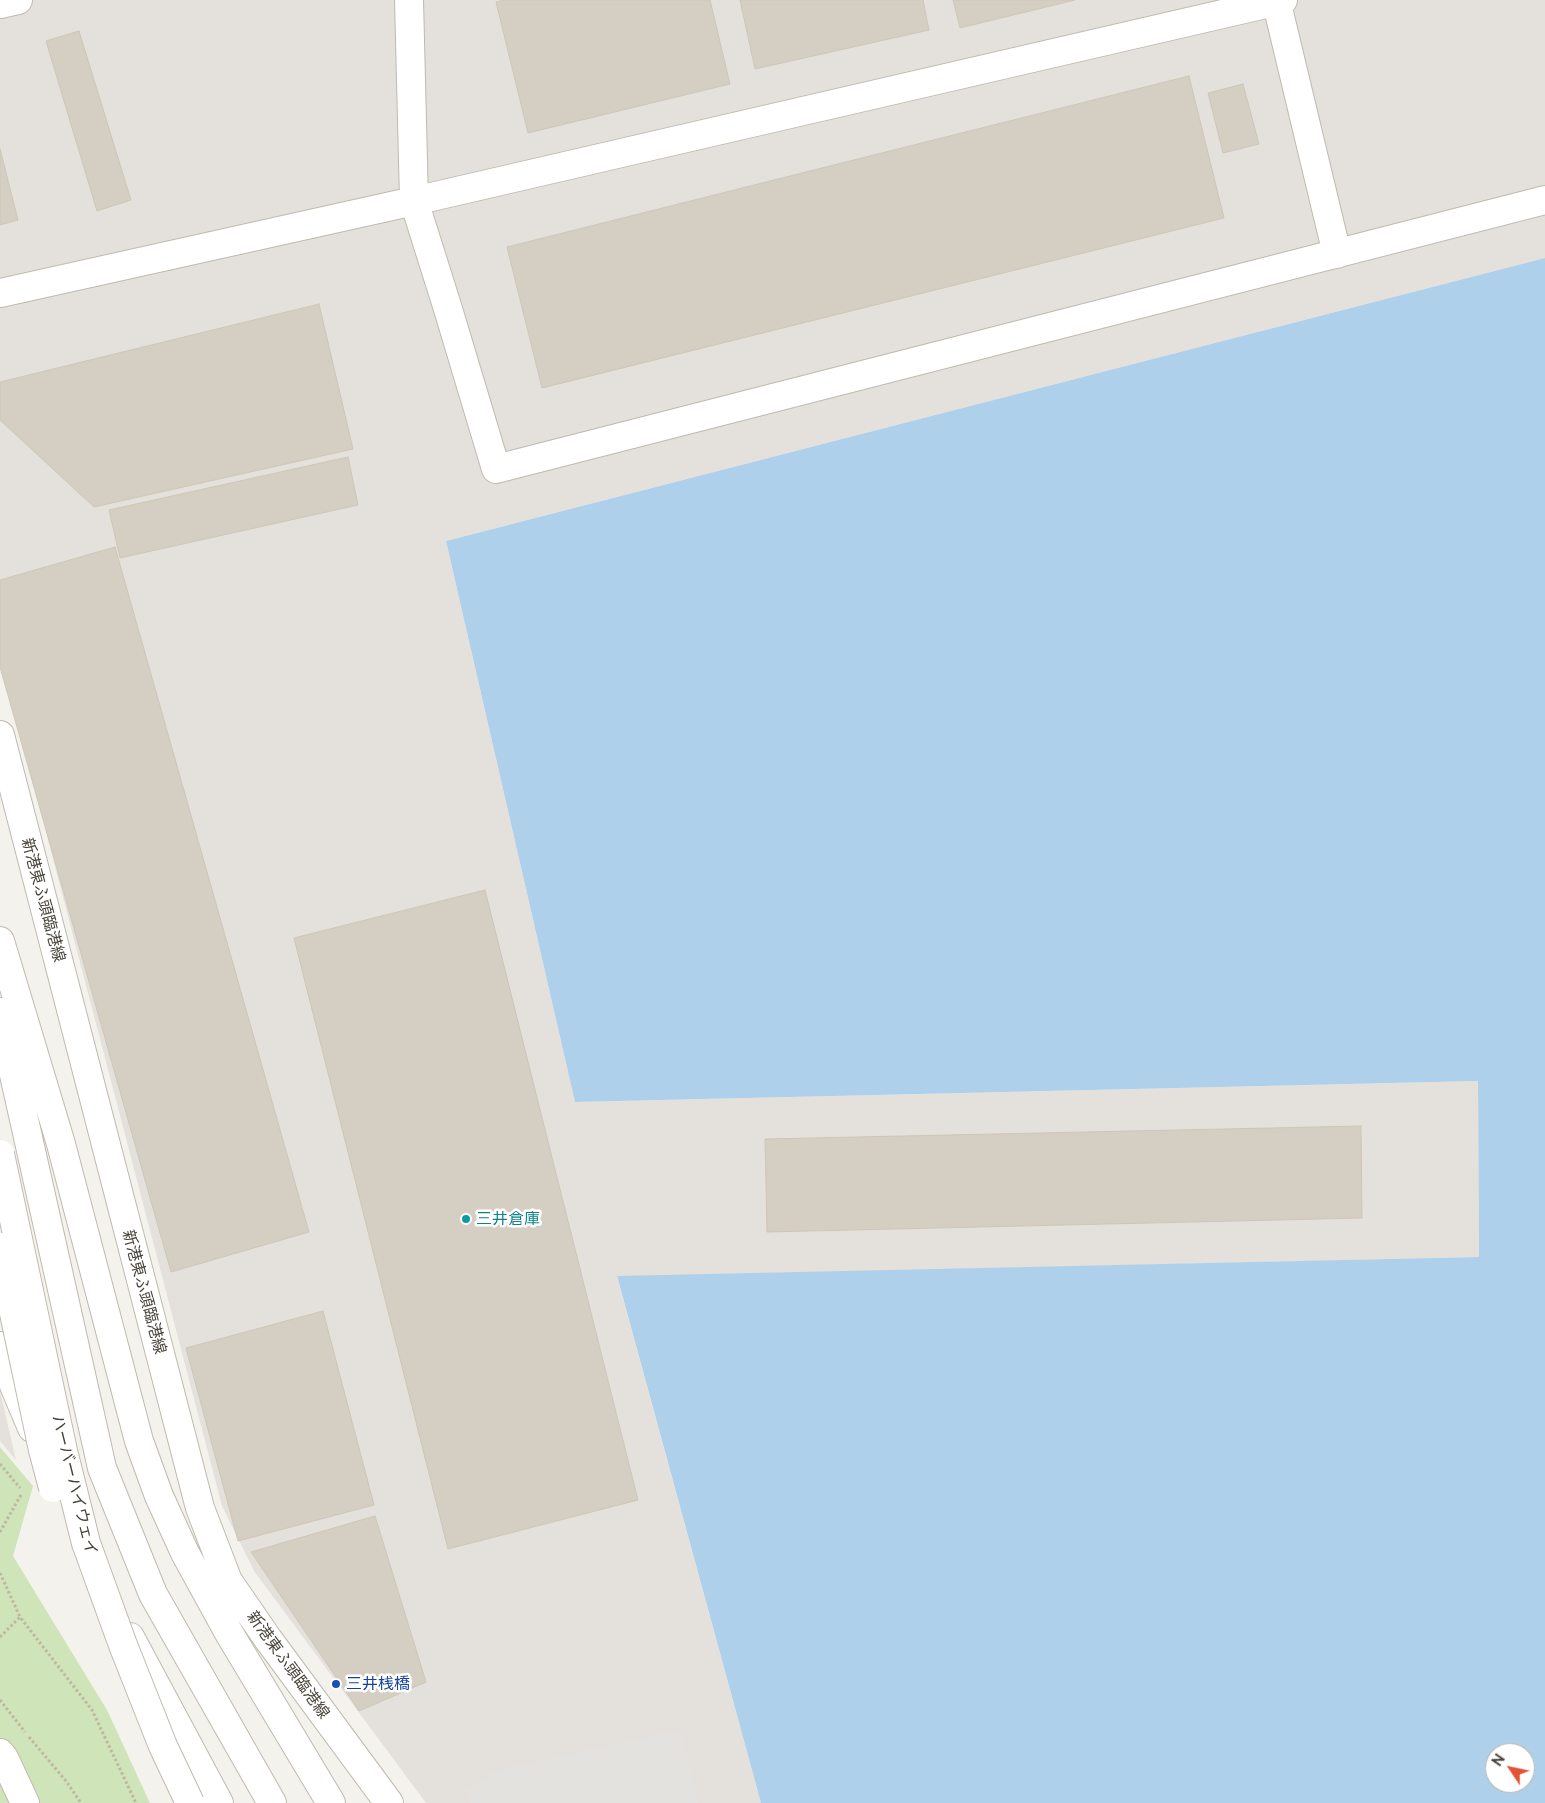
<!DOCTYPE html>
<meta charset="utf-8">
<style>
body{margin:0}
#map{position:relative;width:1545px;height:1803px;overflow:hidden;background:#f4f2ec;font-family:Raleway,sans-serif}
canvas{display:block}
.north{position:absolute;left:1485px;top:1743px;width:50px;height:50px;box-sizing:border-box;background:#fff;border:1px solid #b6b4b0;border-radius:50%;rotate:304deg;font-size:14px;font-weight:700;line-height:20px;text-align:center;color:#48433a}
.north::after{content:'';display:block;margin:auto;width:18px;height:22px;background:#e45333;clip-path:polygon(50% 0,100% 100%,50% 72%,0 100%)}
</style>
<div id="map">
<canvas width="1545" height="1803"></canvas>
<div class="north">N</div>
</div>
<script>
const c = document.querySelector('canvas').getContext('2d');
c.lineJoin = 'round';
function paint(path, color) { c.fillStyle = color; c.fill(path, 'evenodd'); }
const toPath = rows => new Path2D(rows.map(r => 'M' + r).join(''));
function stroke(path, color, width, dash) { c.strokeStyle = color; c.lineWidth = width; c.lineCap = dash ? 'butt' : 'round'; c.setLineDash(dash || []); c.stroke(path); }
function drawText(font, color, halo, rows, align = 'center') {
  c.font = font + ' Raleway,"Noto Sans JP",sans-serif'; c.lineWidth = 5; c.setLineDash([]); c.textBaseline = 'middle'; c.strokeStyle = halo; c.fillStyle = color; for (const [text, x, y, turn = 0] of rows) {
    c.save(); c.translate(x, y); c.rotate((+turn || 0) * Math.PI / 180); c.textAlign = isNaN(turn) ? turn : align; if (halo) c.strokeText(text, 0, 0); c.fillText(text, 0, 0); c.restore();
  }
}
paint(toPath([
 [0,0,1545,0,1545,258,446,541,575,1102,1478,1081,1479,1257,617,1277,761,1803,426,1803,254,1571,222,1506,0,656],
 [0,1391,16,1460,0,1441]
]), '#e4e1dd');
paint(toPath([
 [0,1447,33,1486,13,1556,107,1710,150,1803,0,1803]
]), '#cfe4b9');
paint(toPath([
 [681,1730,698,1803,470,1803,467,1790,495,1771]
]), '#e4e2df');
paint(toPath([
 [1545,258,1545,1803,761,1803,617,1276,1479,1257,1478,1081,575,1102,446,541],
 [1495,1753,1525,1753,1525,1783,1495,1783]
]), '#afd0ea');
const building = toPath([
 [504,0,710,0,730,84,528,133,496,2,504,0],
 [740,0,923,0,929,30,755,69,740,0],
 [953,0,1075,0,960,28,953,0],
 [79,31,131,200,97,211,46,41,79,31],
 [1189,76,1224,218,542,388,507,247,1189,76],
 [1243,84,1259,144,1223,153,1208,93,1243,84],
 [0,149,18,220,0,225,0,149],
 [319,304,353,449,94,507,0,420,0,382,319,304],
 [348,457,358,505,120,558,109,510,348,457],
 [115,547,309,1232,171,1272,0,667,0,580,115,547],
 [485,890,638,1500,448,1549,294,938,485,890],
 [1361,1126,1362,1218,767,1232,765,1139,1361,1126],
 [323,1311,374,1505,238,1541,186,1348,323,1311],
 [375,1516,426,1682,359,1711,251,1552,375,1516]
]);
paint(building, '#d5cec2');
stroke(building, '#cfc6b6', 1);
const minor = toPath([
 [1276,0,1337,254],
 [1283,0,414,201,448,309,496,469,1545,200],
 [0,4,18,0],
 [0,293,414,201,409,0],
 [0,735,200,1508,228,1581,268,1639,389,1803],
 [0,941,61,1144,139,1441,159,1496,185,1553,229,1633,331,1803],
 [0,1012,102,1468,153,1594,272,1803],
 [0,1346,15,1388,32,1428],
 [130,1637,219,1803],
 [0,1753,4,1758,25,1803]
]);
stroke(minor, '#bfbaaf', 30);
stroke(toPath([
 [0,1464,20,1488],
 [0,1532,22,1493],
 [0,1573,20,1617,92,1710,136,1803],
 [0,1637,20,1617],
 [0,1700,25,1732],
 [29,1737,66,1781,81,1803]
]), '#bfb6a2', 3, [2.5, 2.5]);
stroke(minor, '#fff', 28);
const minorBridge = toPath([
 [0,1154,63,1451,86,1543,123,1645,163,1746,190,1803],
 [0,1247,43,1450,53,1488]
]);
stroke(minorBridge, '#bfbaaf', 30, []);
stroke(minorBridge, '#fff', 28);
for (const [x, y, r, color] of [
 [466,1219,5,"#0f9aa8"],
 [336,1684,5,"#1a4fb4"]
]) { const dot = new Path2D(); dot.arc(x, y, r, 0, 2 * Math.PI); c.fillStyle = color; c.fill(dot); stroke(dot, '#fff', 2); }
drawText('16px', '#48433a', '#fff', [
 ["新港東ふ頭臨港線",43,900,75],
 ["新港東ふ頭臨港線",144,1292,75],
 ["ハーバーハイウェイ",74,1485,76],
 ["新港東ふ頭臨港線",288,1665,54]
]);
drawText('16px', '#0d838f', '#fff', [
 ["三井倉庫",476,1219]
], 'left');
drawText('16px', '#164399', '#fff', [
 ["三井桟橋",346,1684]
], 'left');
</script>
